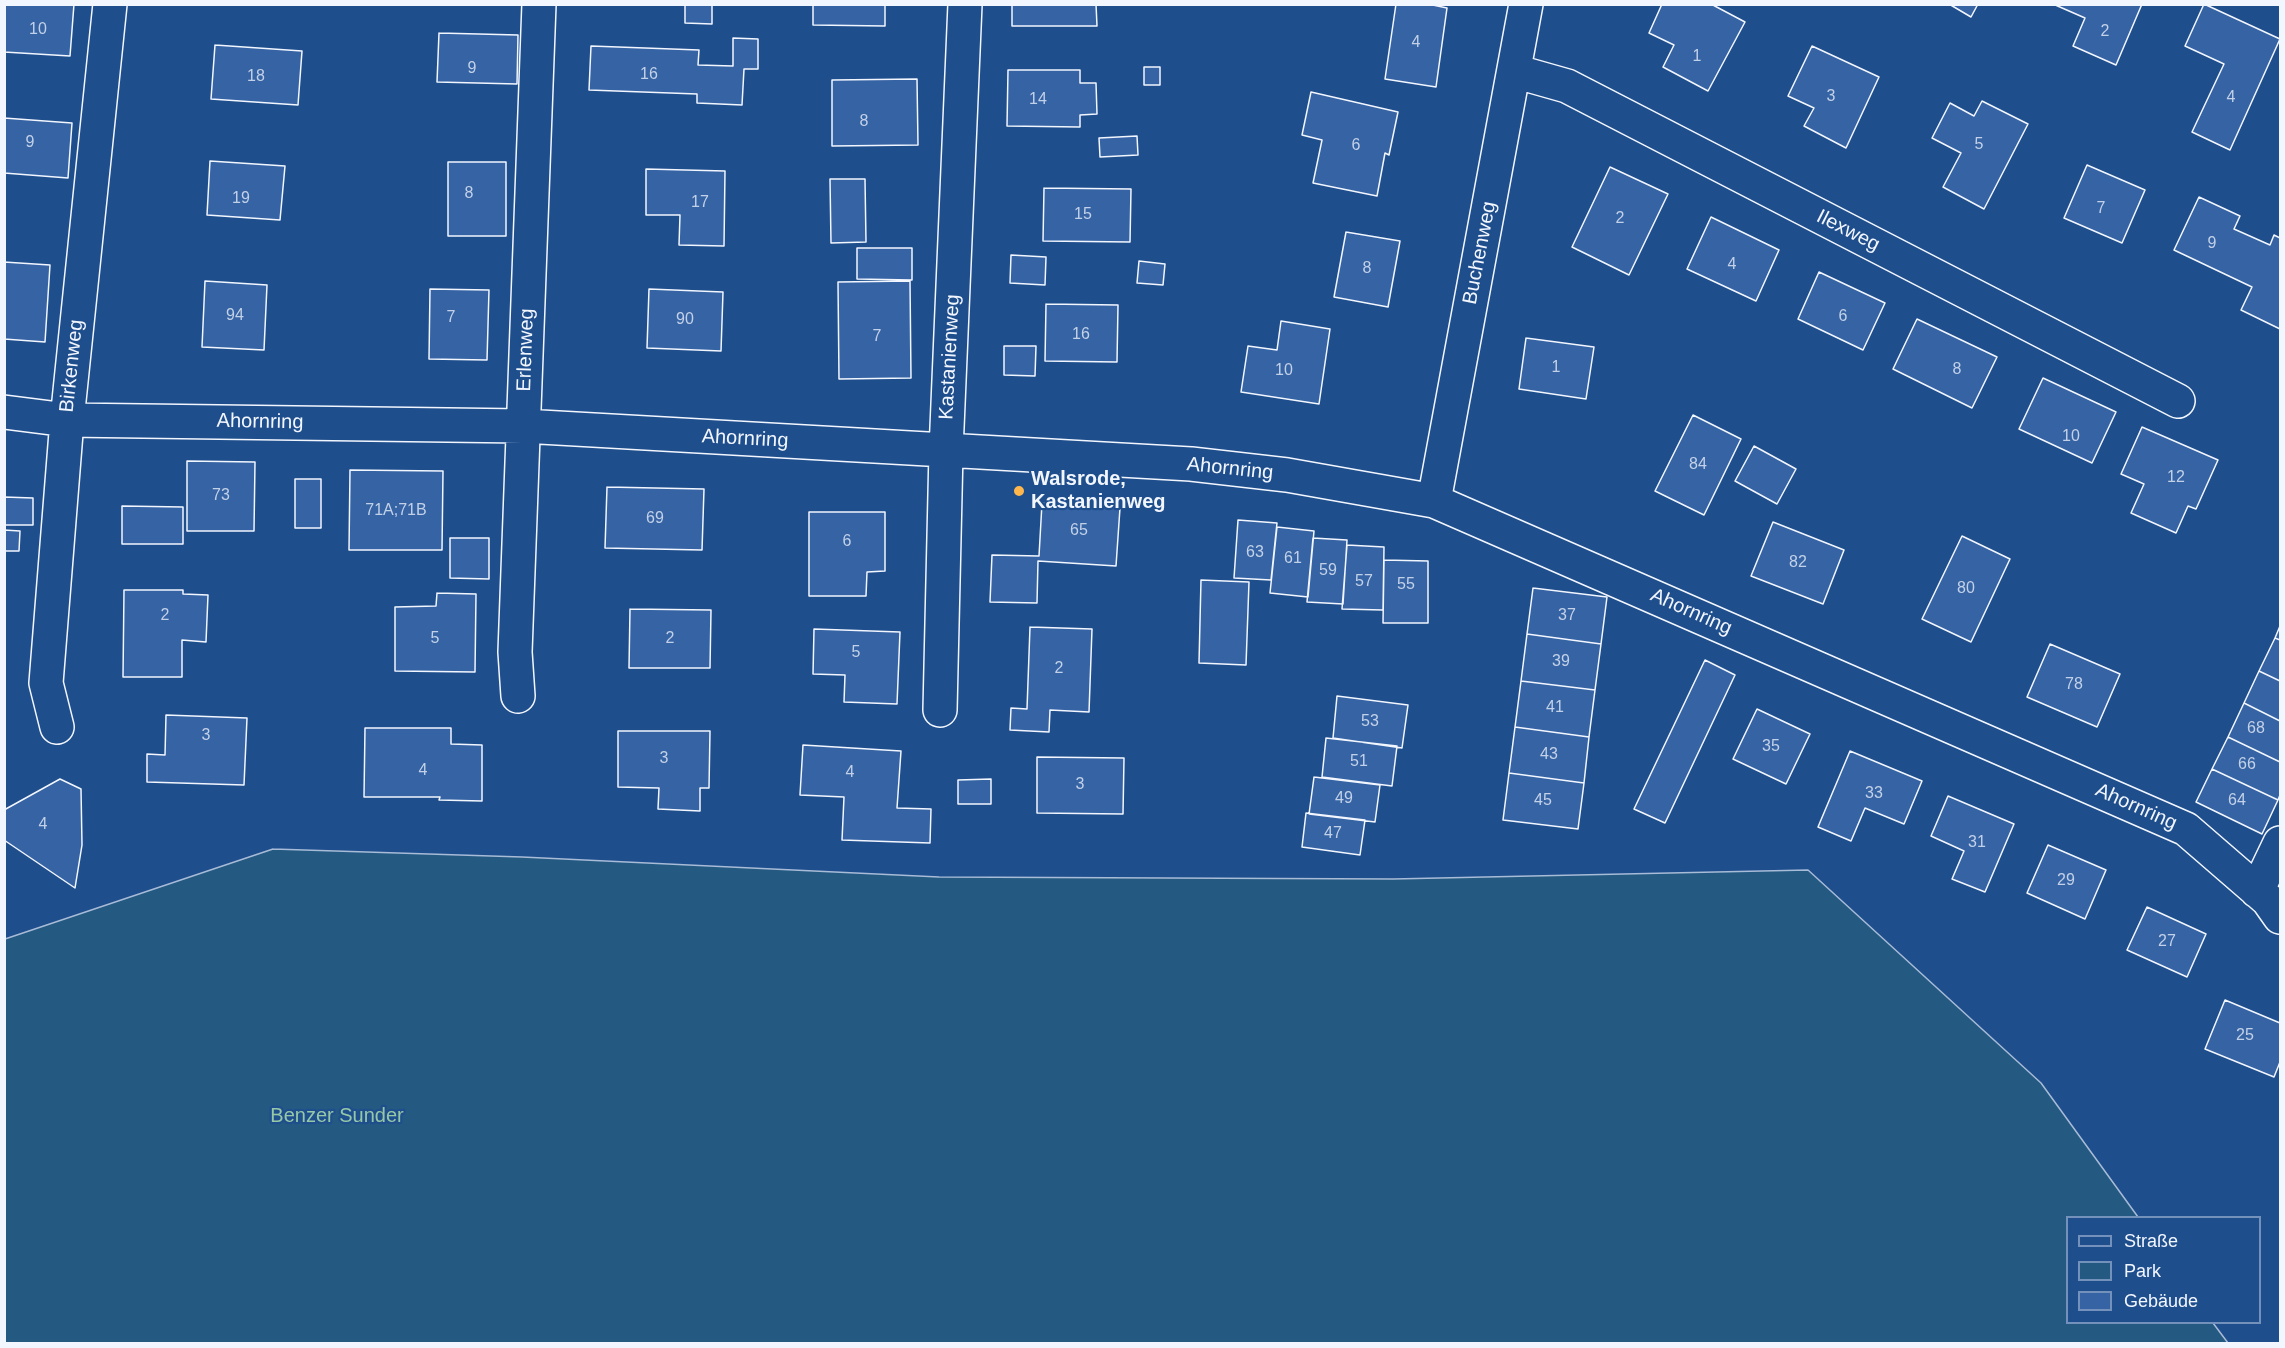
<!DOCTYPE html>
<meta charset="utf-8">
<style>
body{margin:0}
#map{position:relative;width:2285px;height:1348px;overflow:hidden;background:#1f4e8c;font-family:Arial,sans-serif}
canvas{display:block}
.frame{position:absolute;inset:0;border:6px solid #f2f6ff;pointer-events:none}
.legend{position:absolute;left:2066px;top:1216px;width:195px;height:108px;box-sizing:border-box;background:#1f4e8c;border:2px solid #7391ba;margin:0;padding:8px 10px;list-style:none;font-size:18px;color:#f2f6ff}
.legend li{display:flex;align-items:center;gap:12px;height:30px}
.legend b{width:30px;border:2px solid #7391ba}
</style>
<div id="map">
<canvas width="2285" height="1348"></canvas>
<div class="frame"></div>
<ul class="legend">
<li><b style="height:8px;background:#1f4e8c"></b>Straße</li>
<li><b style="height:16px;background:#245a82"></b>Park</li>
<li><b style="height:16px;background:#3563a3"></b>Gebäude</li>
</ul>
</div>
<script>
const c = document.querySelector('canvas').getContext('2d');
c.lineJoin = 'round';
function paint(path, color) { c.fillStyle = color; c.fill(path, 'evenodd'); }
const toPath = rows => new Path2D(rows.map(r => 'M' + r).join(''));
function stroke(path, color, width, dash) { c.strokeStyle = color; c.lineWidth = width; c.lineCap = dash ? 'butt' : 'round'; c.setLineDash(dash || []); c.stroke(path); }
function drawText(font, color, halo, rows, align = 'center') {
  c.font = font + ' Arial,sans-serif'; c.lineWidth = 4.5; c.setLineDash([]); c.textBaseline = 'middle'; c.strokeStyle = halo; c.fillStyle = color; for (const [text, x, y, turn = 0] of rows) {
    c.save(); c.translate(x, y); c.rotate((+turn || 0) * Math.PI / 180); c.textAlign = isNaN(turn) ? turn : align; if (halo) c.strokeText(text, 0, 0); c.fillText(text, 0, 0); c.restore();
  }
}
const green = toPath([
 [273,849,522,857,939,877,1393,879,1808,870,2041,1083,2138,1217,2068,1218,2068,1322,2213,1323,2228,1343,5,1343,5,939,273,849]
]);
paint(green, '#245a82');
stroke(green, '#a8bbd7', 1.5);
const building = toPath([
 [4,4,74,4,70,56,4,52,4,4],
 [685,4,712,4,712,24,685,23,685,4],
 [813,4,885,4,885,26,813,25,813,4],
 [1012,4,1096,4,1097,26,1012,26,1012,4],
 [1396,4,1428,4,1447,8,1436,87,1385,79,1396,4],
 [1662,4,1711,4,1745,22,1708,91,1663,67,1674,45,1649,33,1662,4],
 [1949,4,1978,4,1971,17,1949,4],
 [2053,4,2142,4,2116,65,2073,46,2085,18,2053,4],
 [2204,4,2280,39,2230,150,2192,132,2224,64,2185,46,2204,4],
 [439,33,518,35,517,84,437,82,439,33],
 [733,38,758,39,758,69,744,69,742,105,697,103,697,94,589,90,591,46,699,50,698,65,733,66,733,38],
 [215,45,302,51,298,105,211,99,215,45],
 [1812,46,1879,77,1846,148,1804,126,1814,108,1788,96,1812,46],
 [1144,67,1160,67,1160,85,1144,85,1144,67],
 [1008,70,1080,70,1080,83,1096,83,1097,114,1080,115,1080,127,1007,126,1008,70],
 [917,79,918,145,832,146,832,80,917,79],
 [1311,92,1398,112,1389,155,1385,153,1377,196,1313,183,1322,140,1302,135,1311,92],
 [1982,101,2028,124,1984,209,1943,187,1961,153,1932,138,1950,103,1974,116,1982,101],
 [4,118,72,123,68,178,4,173,4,118],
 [1137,136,1138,155,1100,157,1099,138,1137,136],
 [210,161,285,166,280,220,207,215,210,161],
 [448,162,506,162,506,236,448,236,448,162],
 [2087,165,2145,190,2122,243,2064,218,2087,165],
 [1610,167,1668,194,1629,275,1572,247,1610,167],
 [646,169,725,171,724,246,679,245,680,215,646,215,646,169],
 [830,179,865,179,866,242,831,243,830,179],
 [1044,188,1131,189,1130,242,1043,241,1044,188],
 [2199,197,2240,216,2234,229,2270,245,2274,235,2280,238,2280,329,2241,310,2252,287,2174,250,2199,197],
 [1711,217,1779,250,1756,301,1687,269,1711,217],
 [1346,232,1400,241,1388,307,1334,297,1346,232],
 [857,248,912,248,912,280,857,279,857,248],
 [1011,255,1046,257,1045,285,1010,283,1011,255],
 [1139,261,1165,264,1163,285,1137,283,1139,261],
 [4,262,50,265,45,342,4,339,4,262],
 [1819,272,1885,303,1863,350,1798,319,1819,272],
 [205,281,267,285,264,350,202,347,205,281],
 [910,281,911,378,839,379,838,282,910,281],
 [430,289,489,290,487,360,429,359,430,289],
 [649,289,723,292,721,351,647,348,649,289],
 [1046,304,1118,305,1117,362,1045,361,1046,304],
 [1917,319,1997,357,1972,408,1893,369,1917,319],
 [1281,321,1330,329,1319,404,1241,392,1248,346,1277,350,1281,321],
 [1526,338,1594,347,1586,399,1519,389,1526,338],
 [1004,346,1036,346,1035,376,1004,375,1004,346],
 [2043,378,2116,412,2092,463,2019,429,2043,378],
 [1693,415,1741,439,1704,515,1655,491,1693,415],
 [2142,427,2218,460,2196,509,2188,506,2176,533,2131,513,2144,484,2121,474,2142,427],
 [1754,446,1796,469,1777,504,1735,481,1754,446],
 [187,461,255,462,254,531,187,531,187,461],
 [350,470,443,471,442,550,349,550,350,470],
 [295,479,321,479,321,528,295,528,295,479],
 [607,487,704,489,702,550,605,548,607,487],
 [4,497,33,498,33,525,4,525,4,497],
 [1042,503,1120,508,1116,566,1038,561,1037,603,990,602,992,555,1039,556,1042,503],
 [122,506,183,507,183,544,122,544,122,506],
 [809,512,885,512,885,571,867,572,866,596,809,596,809,512],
 [1238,520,1277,523,1271,580,1234,578,1238,520],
 [1773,522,1844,550,1823,604,1751,576,1773,522],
 [1277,527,1314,531,1308,597,1270,593,1277,527],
 [4,530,20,531,19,551,4,551,4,530],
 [1962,536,2010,559,1971,642,1922,619,1962,536],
 [450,538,489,538,489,579,450,578,450,538],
 [1313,538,1347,540,1343,604,1307,602,1313,538],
 [1347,545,1384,547,1383,610,1342,609,1347,545],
 [1384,560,1428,561,1428,623,1383,623,1384,560],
 [1201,580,1249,582,1246,665,1199,663,1201,580],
 [1533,588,1607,597,1601,644,1527,634,1533,588],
 [124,590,183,590,183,594,208,595,206,642,182,640,182,677,123,677,124,590],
 [437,593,476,594,475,672,395,671,395,607,436,606,437,593],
 [630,609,711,610,710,668,629,668,630,609],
 [2280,626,2280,640,2275,638,2280,626],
 [1030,627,1092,629,1089,712,1050,710,1049,732,1010,730,1011,708,1027,709,1030,627],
 [814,629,900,632,897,704,844,702,845,675,813,674,814,629],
 [1527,634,1601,644,1595,690,1521,681,1527,634],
 [2275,638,2280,640,2280,681,2259,671,2275,638],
 [2050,644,2120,674,2097,727,2027,697,2050,644],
 [1705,660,1735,675,1665,823,1634,809,1705,660],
 [2259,671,2280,681,2280,721,2244,703,2259,671],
 [1521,681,1595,690,1589,737,1515,727,1521,681],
 [1337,696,1408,705,1402,748,1333,738,1337,696],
 [2244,703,2280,721,2280,762,2228,737,2244,703],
 [1757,709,1810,734,1786,784,1733,759,1757,709],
 [166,715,247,718,244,785,147,782,147,754,165,755,166,715],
 [1515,727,1589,737,1584,783,1509,773,1515,727],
 [365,728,451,728,451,744,482,745,482,801,439,800,440,797,364,797,365,728],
 [618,731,710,731,709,788,700,788,700,811,658,809,659,788,618,787,618,731],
 [2228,737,2280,762,2280,795,2278,800,2212,769,2228,737],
 [1326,738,1397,746,1392,786,1322,777,1326,738],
 [803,745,901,751,897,808,931,809,930,843,842,840,844,797,800,795,803,745],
 [1850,751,1922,781,1904,824,1865,808,1851,841,1818,827,1850,751],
 [1037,757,1124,758,1123,814,1037,813,1037,757],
 [2212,769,2278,800,2262,834,2196,802,2212,769],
 [1509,773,1584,783,1578,829,1503,820,1509,773],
 [1314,777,1380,785,1375,822,1309,814,1314,777],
 [60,779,81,789,82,845,75,888,4,840,4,810,60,779],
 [991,779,991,804,958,804,958,780,991,779],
 [1948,796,2014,824,1985,892,1952,879,1964,851,1931,836,1948,796],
 [1306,813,1365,820,1360,855,1302,847,1306,813],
 [2048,845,2106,870,2085,919,2027,893,2048,845],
 [2147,907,2206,934,2187,977,2127,950,2147,907],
 [2225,1000,2280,1023,2280,1062,2274,1077,2205,1049,2225,1000]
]);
paint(building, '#3563a3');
stroke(building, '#f2f6ff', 1.5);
const minor = toPath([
 [1514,71,1567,86,2178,401],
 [4,412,67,420,523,426,1191,464,1287,475,1434,501,2186,829,2268,900,2280,917],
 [1434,501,1526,4],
 [518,696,515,652,539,4],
 [940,710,946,451,965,4],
 [57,727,46,683,67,420,110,4],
 [2257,891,2280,843]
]);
stroke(minor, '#f2f6ff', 36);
stroke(minor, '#1f4e8c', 33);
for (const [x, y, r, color] of [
 [1019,491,6,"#ffb74d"]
]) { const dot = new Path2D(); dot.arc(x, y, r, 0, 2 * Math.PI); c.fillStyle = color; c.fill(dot); stroke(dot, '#1f4e8c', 2); }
drawText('16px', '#c3d1e8', null, [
 ["10",38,30],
 ["2",2105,32],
 ["4",1416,43],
 ["1",1697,57],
 ["9",472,69],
 ["16",649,75],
 ["18",256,77],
 ["3",1831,97],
 ["4",2231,98],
 ["14",1038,100],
 ["8",864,122],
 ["9",30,143],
 ["5",1979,145],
 ["6",1356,146],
 ["8",469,194],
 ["19",241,199],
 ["17",700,203],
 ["7",2101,209],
 ["15",1083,215],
 ["2",1620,219],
 ["9",2212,244],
 ["4",1732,265],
 ["8",1367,269],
 ["94",235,316],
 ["6",1843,317],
 ["7",451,318],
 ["90",685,320],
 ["16",1081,335],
 ["7",877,337],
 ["1",1556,368],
 ["8",1957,370],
 ["10",1284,371],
 ["10",2071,437],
 ["84",1698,465],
 ["12",2176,478],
 ["73",221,496],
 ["71A;71B",396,511],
 ["69",655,519],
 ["65",1079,531],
 ["6",847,542],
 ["63",1255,553],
 ["61",1293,559],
 ["82",1798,563],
 ["59",1328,571],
 ["57",1364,582],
 ["55",1406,585],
 ["80",1966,589],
 ["2",165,616],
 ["37",1567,616],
 ["5",435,639],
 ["2",670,639],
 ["5",856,653],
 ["39",1561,662],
 ["2",1059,669],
 ["78",2074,685],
 ["41",1555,708],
 ["53",1370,722],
 ["68",2256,729],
 ["3",206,736],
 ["35",1771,747],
 ["43",1549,755],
 ["3",664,759],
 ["51",1359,762],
 ["66",2247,765],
 ["4",423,771],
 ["4",850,773],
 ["3",1080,785],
 ["33",1874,794],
 ["49",1344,799],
 ["45",1543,801],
 ["64",2237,801],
 ["4",43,825],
 ["47",1333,834],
 ["31",1977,843],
 ["29",2066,881],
 ["27",2167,942],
 ["25",2245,1036]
]);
drawText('20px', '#f2f6ff', '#1f4e8c', [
 ["Ilexweg",1848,231,27],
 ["Buchenweg",1480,253,-79],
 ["Erlenweg",526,350,-88],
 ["Kastanienweg",950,357,-87],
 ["Birkenweg",72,366,-84],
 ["Ahornring",260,422,1],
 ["Ahornring",745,439,3],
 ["Ahornring",1230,469,6],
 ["Ahornring",1691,612,24],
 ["Ahornring",2136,807,24]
]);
drawText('bold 20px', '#f2f6ff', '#1f4e8c', [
 ["Walsrode,",1031,479],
 ["Kastanienweg",1031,502]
], 'left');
drawText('20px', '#97c8a6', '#1f4e8c', [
 ["Benzer Sunder",337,1116]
]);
</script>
